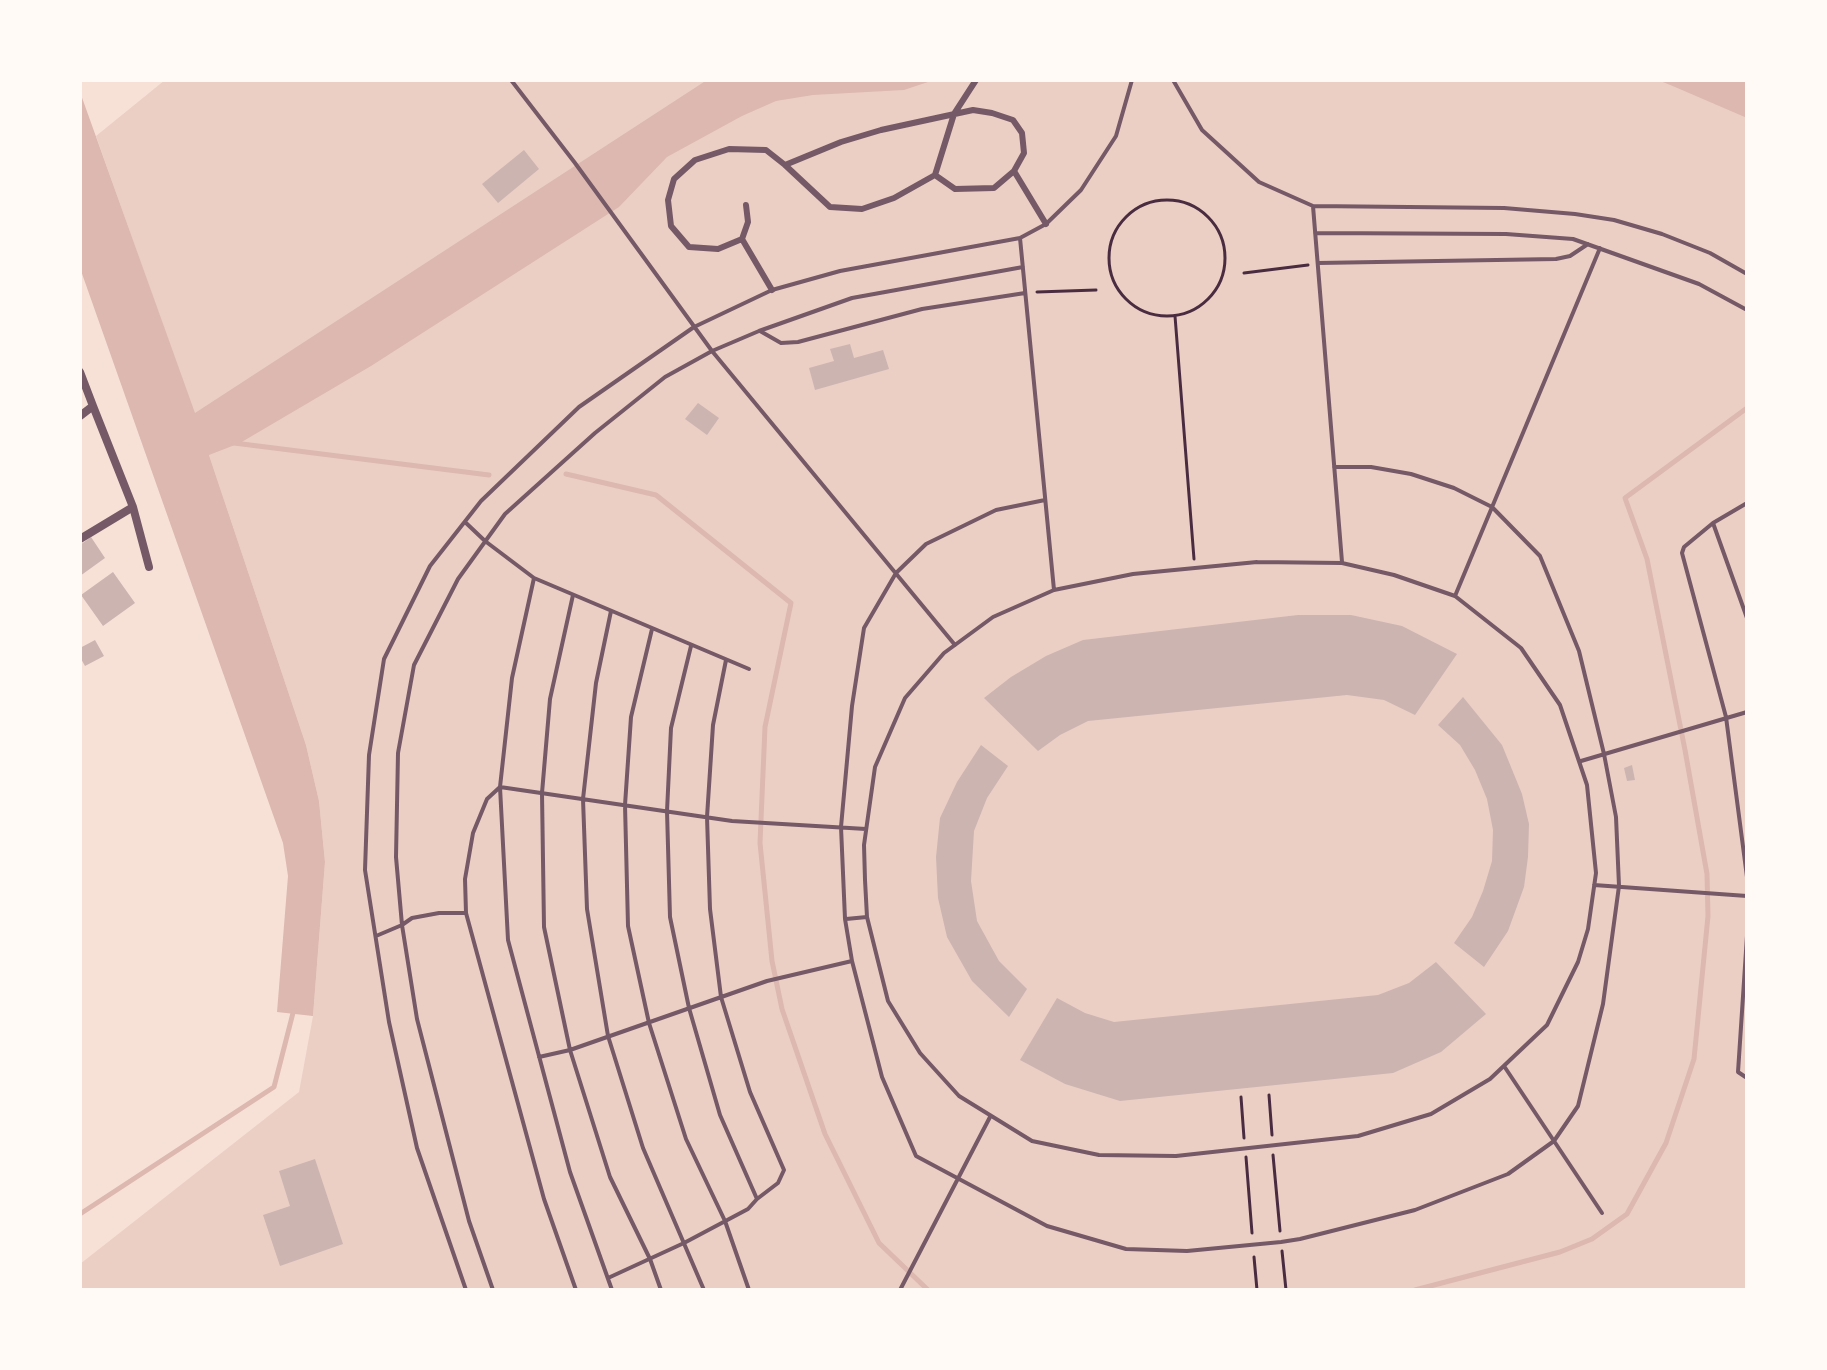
<!DOCTYPE html>
<style>
body{margin:0}
#map{position:relative;width:1827px;height:1370px;overflow:hidden;background:#f7e1d7;font-family:Poppins,sans-serif}
canvas{display:block}
.frame{position:absolute;inset:0;border:82px solid #fffaf5;pointer-events:none}
</style>
<div id="map">
<canvas width="1827" height="1370"></canvas>
<div class="frame"></div>
</div>
<script>
const c = document.querySelector('canvas').getContext('2d');
c.lineJoin = 'round';
function paint(path, color) { c.fillStyle = color; c.fill(path, 'evenodd'); }
const toPath = rows => new Path2D(rows.map(r => 'M' + r).join(''));
function stroke(path, color, width, dash) { c.strokeStyle = color; c.lineWidth = width; c.lineCap = dash ? 'butt' : 'round'; c.setLineDash(dash || []); c.stroke(path); }
paint(toPath([
 [165,80,1747,80,1747,1290,80,1290,80,1264,299,1092,313,1016,325,862,319,801,306,745,209,455,96,136]
]), '#ebcfc5');
paint(toPath([
 [707,80,934,80,904,90,813,95,776,101,742,116,667,157,619,207,371,366,240,443,209,455,306,745,319,801,325,862,313,1016,277,1012,288,876,283,843,80,268,80,92,195,413],
 [1658,80,1747,80,1747,118,1675,87]
]), '#dcb8b0');
stroke(toPath([
 [234,443,489,475],
 [566,474,656,495,791,603,765,727,760,843,772,961,782,1009,825,1134,879,1243,928,1290],
 [80,1214,274,1087,294,1009],
 [1415,1290,1560,1252,1592,1239,1627,1214,1666,1143,1694,1059,1708,916,1707,874,1685,750,1647,559,1625,498,1747,408]
]), '#dcb8b0', 5);
paint(toPath([
 [524,150,539,169,498,203,482,184],
 [850,344,854,358,883,350,889,369,815,390,809,368,834,361,830,349],
 [698,403,719,418,707,435,685,419],
 [91,537,105,558,80,576,80,545],
 [113,572,135,603,103,626,81,595],
 [1298,615,1351,615,1402,626,1457,654,1415,715,1384,700,1347,695,1088,721,1060,735,1038,751,984,698,1011,677,1046,656,1083,640],
 [95,640,104,656,85,666,80,657,80,648],
 [1463,697,1502,745,1522,794,1529,824,1528,857,1524,887,1508,931,1484,967,1454,943,1472,917,1483,891,1492,861,1493,830,1487,799,1475,770,1460,745,1438,725],
 [981,745,1008,766,987,798,974,831,971,881,977,921,999,961,1027,989,1009,1017,972,981,947,937,938,898,936,857,940,818,957,782],
 [1632,765,1635,780,1627,781,1624,768],
 [1436,962,1486,1014,1441,1052,1393,1073,1120,1101,1065,1084,1020,1060,1057,998,1085,1013,1114,1022,1378,995,1409,983],
 [315,1159,343,1244,280,1266,263,1215,290,1206,279,1171]
]), '#ccb4b1');
stroke(toPath([
 '1109 258a58 58 0 1 1 116 0a58 58 0 1 1-116 0Z',
 [1244,273,1308,265],
 [1037,292,1096,290],
 [1175,316,1194,559],
 [1269,1095,1272,1135],
 [1241,1097,1244,1138],
 [1273,1155,1280,1231],
 [1246,1157,1252,1233],
 [1282,1251,1286,1290],
 [1254,1257,1257,1290]
]), '#4a2c40', 3);
stroke(toPath([
 [511,80,575,163,712,351,955,645],
 [1173,80,1202,130,1259,182,1313,206,1504,208,1575,214,1614,220,1662,234,1710,253,1747,274],
 [1313,206,1342,562],
 [1315,233,1506,234,1573,239,1699,284,1747,310],
 [1020,238,1054,590],
 [1318,263,1556,259,1570,256,1588,244],
 [760,331,781,343,798,342,922,309,1025,293],
 [1045,500,996,510,926,544,896,573,864,628,852,706,841,827,845,919,852,961,882,1077,916,1156,1047,1226,1126,1249,1187,1251,1281,1242,1300,1239,1415,1210,1508,1174,1554,1141,1578,1106,1603,1004,1619,886,1616,817,1604,754,1579,651,1540,556,1492,507,1454,488,1411,474,1371,467,1334,467],
 [1747,503,1713,523,1684,547,1682,553,1726,717,1747,877],
 [465,522,485,541,534,578],
 [1713,523,1747,618],
 [1257,562,1342,563,1394,575,1455,596,1521,648,1560,705,1587,785,1596,873,1588,929,1578,962,1547,1025,1490,1079,1431,1114,1358,1136,1176,1156,1099,1155,1032,1141,959,1096,920,1053,888,1001,867,917,865,880,864,845,875,767,905,698,944,653,993,617,1054,590,1133,574,1257,562],
 [573,595,550,699,542,793,544,927,570,1050,610,1177,650,1259,661,1290],
 [1455,596,1600,248],
 [611,611,596,683,583,799,587,909,608,1036,643,1148,704,1290],
 [652,629,631,717,625,805,628,926,649,1023,686,1139,725,1221,749,1290],
 [726,660,713,725,707,817,710,909,721,997,750,1092,784,1170,778,1183,757,1199],
 [1581,761,1747,712],
 [1594,885,1747,896],
 [846,919,867,917],
 [376,936,402,925,412,918,439,913,464,913],
 [1747,936,1738,1072,1747,1078],
 [539,1057,570,1050,767,981,852,961],
 [1504,1066,1602,1213],
 [608,1278,684,1243,748,1209,757,1199,720,1115,689,1008,670,917,667,811,671,728,691,646],
 [466,1290,417,1148,389,1022,365,870,369,755,384,659,430,566,481,501,579,407,694,327,772,290,840,271,1020,238,1046,224,1081,190,1116,136,1132,80],
 [493,1290,469,1221,417,1019,402,925,396,857,398,753,414,665,458,579,505,514,595,433,665,377,712,351,759,331,852,298,1023,267],
 [576,1290,544,1199,466,913,465,879,473,833,487,799,500,787,732,821,866,829],
 [612,1290,570,1172,508,940,500,787,512,678,534,578,749,669],
 [900,1290,990,1117]
]), '#755966', 4);
stroke(toPath([
 [785,165,841,142,881,130,973,110,992,113,1013,120,1022,133,1024,153,1014,171,994,188,955,189,935,175],
 [1014,171,1046,224],
 [746,205,748,222,742,239,718,249,689,247,671,226,668,200,674,179,695,160,729,149,766,150,785,165,830,207,862,209,894,198,935,175,954,114,976,80],
 [742,239,772,290]
]), '#755966', 6);
stroke(toPath([
 [80,372,93,406,80,416],
 [93,406,133,507,149,567],
 [80,539,133,507]
]), '#755966', 8);
</script>
